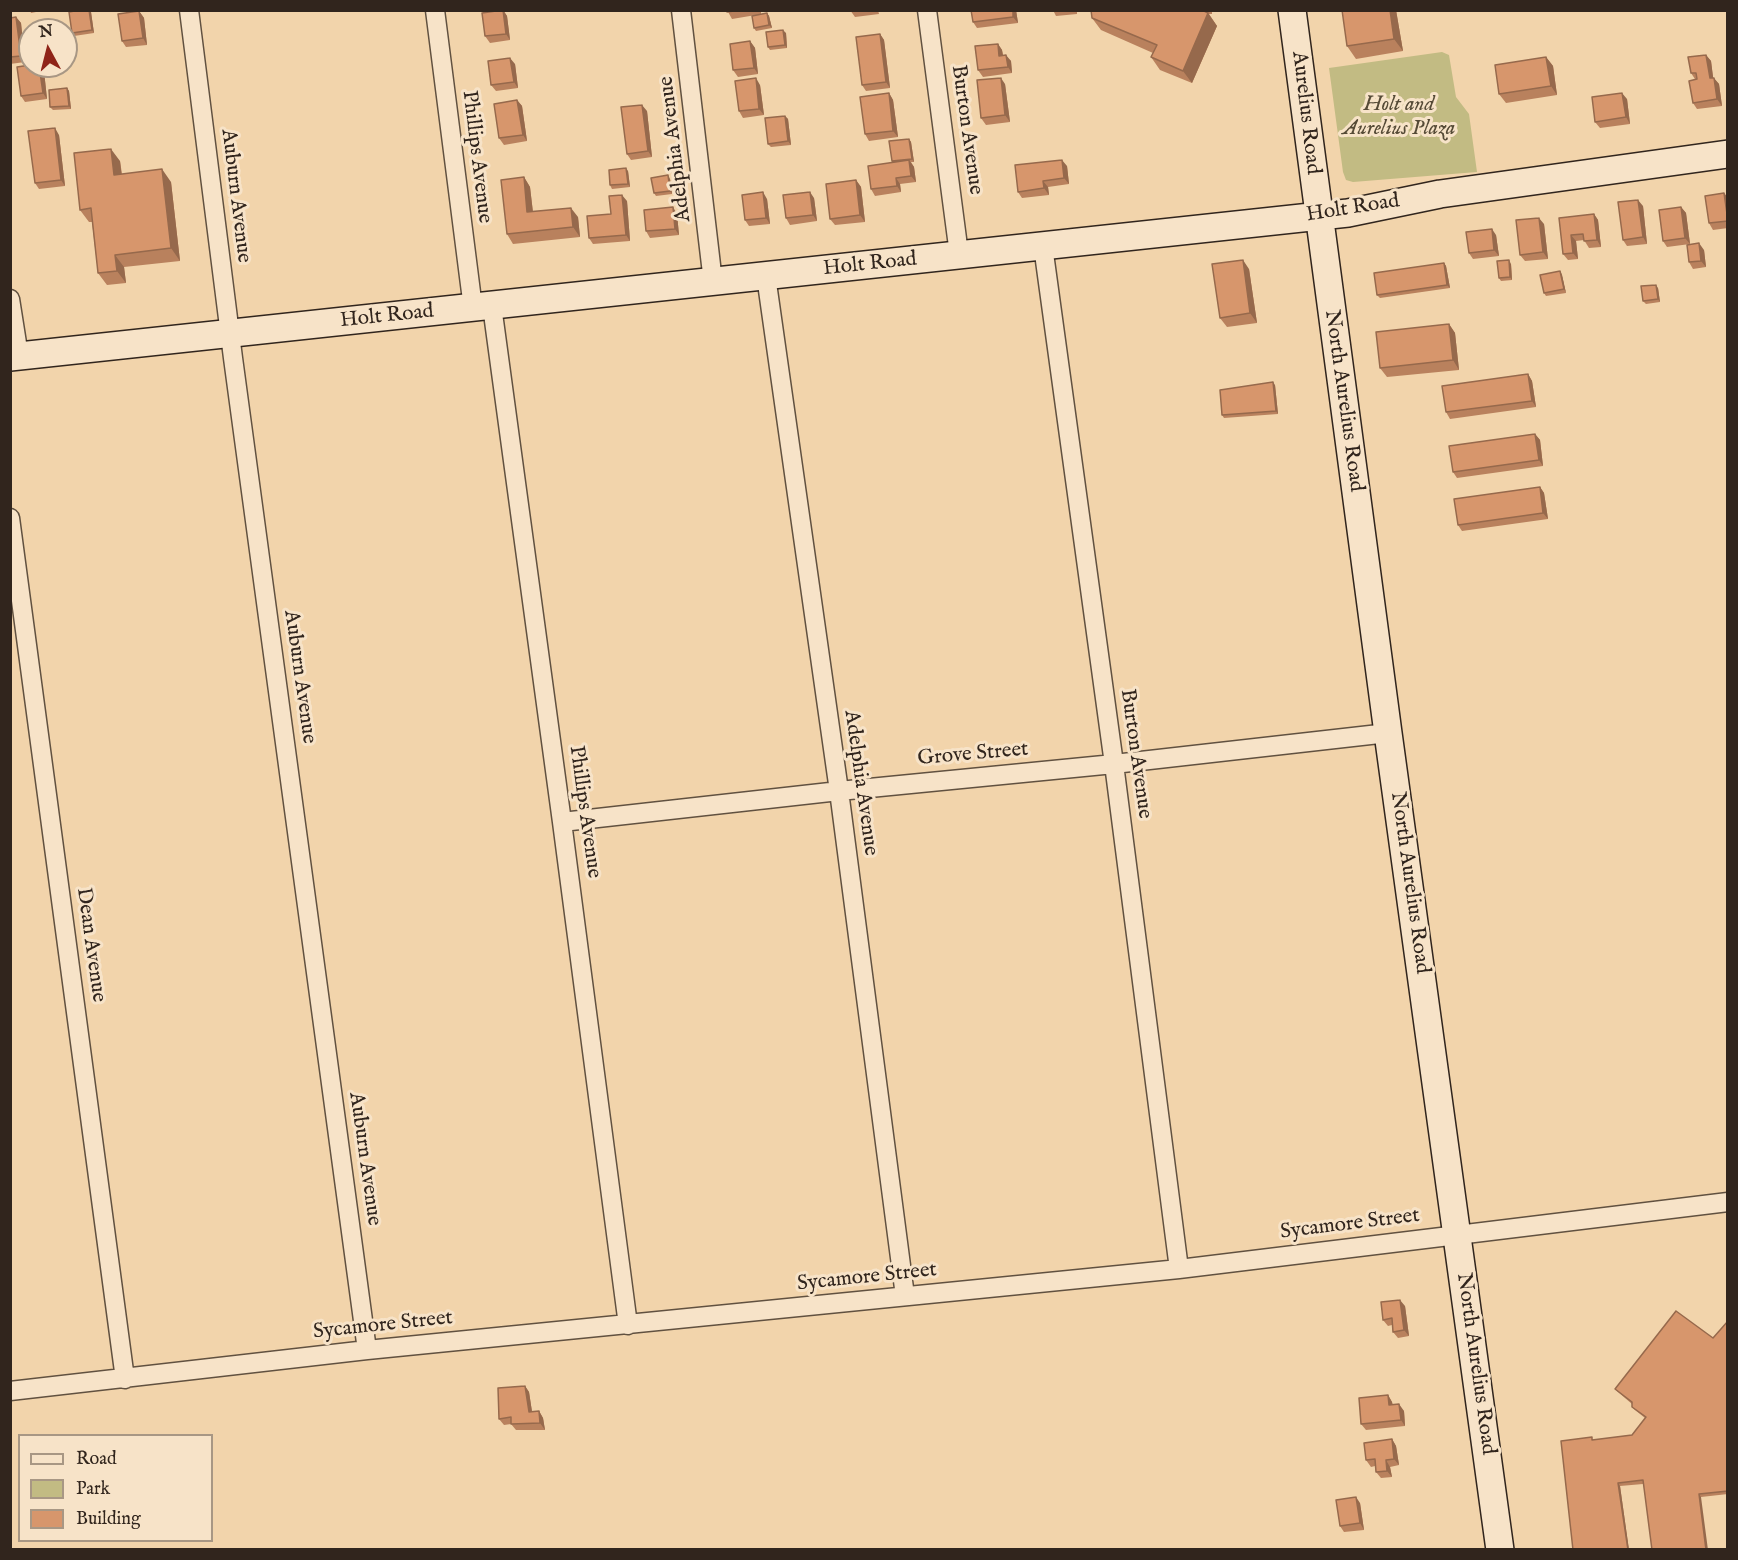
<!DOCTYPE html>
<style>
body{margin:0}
#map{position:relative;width:1738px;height:1560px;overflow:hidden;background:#f2d4ab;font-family:"IM FELL English",serif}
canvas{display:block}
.frame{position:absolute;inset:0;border:12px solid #31251d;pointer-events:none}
.legend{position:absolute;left:18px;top:1434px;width:195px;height:108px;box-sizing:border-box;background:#f7e3c8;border:2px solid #a89784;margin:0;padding:8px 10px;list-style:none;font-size:18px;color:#31251d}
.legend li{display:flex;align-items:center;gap:12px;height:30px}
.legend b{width:30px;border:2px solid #a89784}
.north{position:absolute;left:18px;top:18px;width:60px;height:60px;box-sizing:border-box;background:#f7e3c8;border:2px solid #a89784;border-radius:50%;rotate:353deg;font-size:16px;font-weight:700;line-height:24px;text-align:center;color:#31251d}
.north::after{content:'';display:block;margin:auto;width:21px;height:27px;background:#8f2418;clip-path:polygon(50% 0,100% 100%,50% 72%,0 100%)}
</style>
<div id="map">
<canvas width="1738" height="1560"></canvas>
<div class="frame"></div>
<ul class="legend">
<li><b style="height:8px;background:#f7e3c8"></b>Road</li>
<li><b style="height:16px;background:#c2bb83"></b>Park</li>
<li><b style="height:16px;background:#d7966c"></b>Building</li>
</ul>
<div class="north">N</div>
</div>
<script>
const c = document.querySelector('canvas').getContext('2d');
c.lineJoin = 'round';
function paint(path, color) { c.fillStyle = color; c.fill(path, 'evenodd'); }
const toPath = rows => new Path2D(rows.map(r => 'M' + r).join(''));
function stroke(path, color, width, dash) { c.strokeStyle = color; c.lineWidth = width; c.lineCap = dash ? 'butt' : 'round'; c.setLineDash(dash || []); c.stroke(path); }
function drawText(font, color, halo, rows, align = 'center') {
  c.font = font + ' "IM FELL English",serif'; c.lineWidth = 6; c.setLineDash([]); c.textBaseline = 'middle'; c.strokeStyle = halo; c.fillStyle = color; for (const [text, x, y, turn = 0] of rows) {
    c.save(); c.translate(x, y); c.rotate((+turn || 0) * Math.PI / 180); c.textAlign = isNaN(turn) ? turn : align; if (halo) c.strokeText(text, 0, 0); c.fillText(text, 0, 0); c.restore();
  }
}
paint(toPath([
 [1442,52,1449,55,1456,97,1469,114,1477,172,1353,182,1346,180,1343,172,1329,68]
]), '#c2bb83');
const street = toPath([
 [189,10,233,358,367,1350],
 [435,10,473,308],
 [681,10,713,282],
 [927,10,959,254],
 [1043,246,1114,764,1179,1269],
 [766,276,839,791,905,1296],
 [10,299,19,356],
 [492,306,562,822,628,1325],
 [10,518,125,1379],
 [562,822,839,791,1114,764,1388,733],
 [10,1391,367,1350,1179,1269,1728,1202]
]);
const secondary = toPath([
 [1292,10,1388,733,1500,1550],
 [10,357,1348,213,1440,194,1728,154]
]);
stroke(street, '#615140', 21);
stroke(secondary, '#31251d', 30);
stroke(street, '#f7e3c8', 18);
stroke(secondary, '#f7e3c8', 27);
paint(toPath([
 [30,10,46,10,31,13],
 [80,10,90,10,91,12,94,33,74,36,72,33],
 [503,10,507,16,510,40,490,43,485,36],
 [727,10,761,10,761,14,767,13,769,16,772,28,756,31,754,28,756,15,732,19],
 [850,10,878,10,879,14,855,17],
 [971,10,1016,10,1018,23,977,28,973,22],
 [1053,10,1077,10,1077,14,1056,16],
 [1091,10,1212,10,1212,14,1209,14,1217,26,1192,83,1160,70,1151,57,1153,53,1101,30,1092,18],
 [1396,10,1403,51,1356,59,1347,46],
 [139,11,144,18,147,45,126,47,122,41],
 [16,17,21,23,25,62,10,64,10,18],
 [786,33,787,48,770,50,768,47],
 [880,34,884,40,890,88,866,91,862,85],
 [750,41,755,48,758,74,738,77,733,70],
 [998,44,1002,50,1003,55,1011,61,1012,73,983,77,978,70],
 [1706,55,1711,61,1713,78,1719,84,1722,106,1697,109,1693,103,1695,79,1691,73],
 [1546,57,1553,66,1557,95,1506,103,1499,94],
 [515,64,518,88,496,91,491,85],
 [44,71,47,99,25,102,21,96],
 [1005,84,1010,122,986,125,981,118],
 [760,85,764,115,743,118,739,111],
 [67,88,69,91,71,109,53,110,50,107],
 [889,93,893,100,898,137,869,141,865,134],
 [1627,99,1630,124,1600,128,1595,122],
 [517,100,522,106,527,141,504,145,499,138],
 [647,111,652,157,631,160,627,154],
 [785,116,788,119,791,145,771,147,768,144],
 [59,135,65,186,39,189,35,183],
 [909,139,911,142,914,162,911,162,914,167,916,182,900,184,901,192,875,196,871,189,892,162,892,161],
 [120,161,122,174,171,182,180,261,124,267,126,283,107,285,98,273,92,222,89,222,80,210],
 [1067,166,1069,184,1048,187,1049,195,1022,198,1018,192],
 [628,171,630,187,612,189,610,185],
 [524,177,530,187,533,212,578,217,580,237,513,244,507,234],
 [670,179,672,194,656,196,654,193],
 [856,180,861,187,865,222,835,225,830,219],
 [1724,193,1728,198,1728,228,1713,230,1709,223],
 [814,198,817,221,790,225,786,218],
 [767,199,770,224,749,226,745,220],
 [627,201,630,241,593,244,589,238,611,214],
 [1643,206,1647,244,1627,246,1623,240],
 [1681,207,1686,213,1690,244,1667,247,1663,241],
 [677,214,679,235,650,238,646,231],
 [1594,214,1598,220,1601,247,1589,248,1584,240,1576,241,1578,259,1568,260,1563,254,1559,218],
 [1544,224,1548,259,1525,261,1520,255],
 [1496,235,1499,256,1473,259,1469,253],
 [1704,250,1706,267,1693,269,1689,262],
 [1444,263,1446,266,1450,288,1380,298,1377,295],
 [1511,264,1512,280,1501,281,1499,278],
 [1249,269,1257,323,1227,327,1220,318],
 [1560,271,1562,275,1566,293,1546,296,1544,293],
 [1658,288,1660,302,1646,304,1643,301],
 [1449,324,1455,333,1459,370,1387,377,1380,368],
 [1528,374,1532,381,1536,407,1450,419,1446,412],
 [1275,385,1278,414,1224,418,1222,415],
 [1535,434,1540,440,1543,466,1457,478,1453,472],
 [1540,487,1544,493,1548,519,1462,531,1458,525],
 [1405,1306,1409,1336,1398,1338,1393,1332,1392,1325,1388,1326,1383,1320],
 [1728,1321,1728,1494,1701,1497,1643,1484,1620,1486,1629,1550,1594,1440,1632,1435,1645,1418,1635,1410,1632,1407,1632,1404,1618,1392,1615,1389,1713,1338],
 [525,1386,529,1392,532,1412,539,1411,543,1418,545,1430,516,1430,511,1424,504,1425,499,1419],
 [1388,1395,1392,1402,1393,1405,1404,1411,1405,1426,1366,1430,1361,1424],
 [1392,1439,1396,1446,1399,1465,1390,1467,1392,1477,1381,1478,1376,1472,1375,1466,1371,1467,1366,1460],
 [1360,1503,1364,1530,1344,1532,1340,1526]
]), '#b9815d');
paint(toPath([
 [89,10,91,12,94,33,92,30],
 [503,10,507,16,510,40,506,34],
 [1013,10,1016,10,1018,23,1013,17],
 [1390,10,1396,10,1403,51,1394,39],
 [139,11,144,18,147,45,143,38],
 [767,13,769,16,772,28,769,25],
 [1208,13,1217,26,1192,83,1183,71],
 [16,17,21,23,25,62,21,56],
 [783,30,786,33,787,48,785,45],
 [880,34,884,40,890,88,886,82],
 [750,41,755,48,758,74,754,68],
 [998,44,1002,50,1004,62,999,56],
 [1006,55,1011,61,1012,73,1008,67],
 [1706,55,1711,61,1714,84,1710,78],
 [1546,57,1553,66,1557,95,1551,86],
 [510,58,515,64,518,88,514,82],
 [39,66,44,71,47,99,43,93],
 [756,78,760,85,764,115,759,109],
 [1001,78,1005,84,1010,122,1005,115],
 [1714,78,1719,84,1722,106,1717,99],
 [67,88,69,91,71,109,69,106],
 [889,93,893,100,898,137,893,131],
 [1622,93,1627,99,1630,124,1626,117],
 [517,100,522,106,527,141,523,135],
 [642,105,647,111,652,157,648,151],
 [785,116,788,119,791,145,788,141],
 [55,128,59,135,65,186,61,180],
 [909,139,911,142,914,162,912,159],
 [111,149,120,161,123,188,114,175],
 [909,160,914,167,916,182,911,176],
 [1062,160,1067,166,1069,184,1064,178],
 [626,168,628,171,630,187,628,184],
 [162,169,171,182,180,261,171,248],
 [668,175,670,179,672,194,670,191],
 [524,177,530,187,534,222,527,212],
 [896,178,900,184,901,192,897,186],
 [856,180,861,187,865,222,860,215],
 [1043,181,1048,187,1049,195,1044,188],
 [763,192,767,199,770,224,766,218],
 [810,192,814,198,817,221,813,215],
 [1724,193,1728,198,1728,219],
 [622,195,627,201,630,241,626,235],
 [1638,200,1643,206,1647,244,1643,237],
 [673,207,677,214,679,235,675,229],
 [1681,207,1686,213,1690,244,1685,238],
 [571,208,578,217,580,237,573,227],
 [1594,214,1598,220,1601,247,1597,240],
 [1539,218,1544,224,1548,259,1543,252],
 [1492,229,1496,235,1499,256,1494,250],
 [1571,235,1576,241,1578,259,1573,253],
 [1699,243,1704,250,1706,267,1701,261],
 [115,255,124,267,126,283,117,271],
 [1243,260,1249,269,1257,323,1250,313],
 [1509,260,1511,264,1512,280,1510,277],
 [1444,263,1446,266,1450,288,1447,285],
 [1560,271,1562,275,1566,293,1564,289],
 [1656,285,1658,288,1660,302,1658,299],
 [1449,324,1455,333,1459,370,1453,360],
 [1528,374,1532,381,1536,407,1532,401],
 [1273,382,1275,385,1278,414,1276,411],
 [1535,434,1540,440,1543,466,1539,460],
 [1540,487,1544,493,1548,519,1543,513],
 [1400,1300,1405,1306,1409,1336,1404,1330],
 [525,1386,529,1392,533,1418,529,1412],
 [1388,1395,1392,1402,1393,1412,1389,1405],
 [1399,1404,1404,1411,1405,1426,1401,1420],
 [539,1411,543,1418,545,1430,540,1423],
 [1392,1439,1396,1446,1399,1465,1394,1459],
 [1386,1460,1390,1467,1392,1477,1387,1471],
 [1618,1483,1620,1486,1629,1550,1628,1550],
 [1699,1494,1701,1497,1708,1550,1706,1550],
 [1356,1497,1360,1503,1364,1530,1360,1523]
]), '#96694c');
const building = toPath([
 [80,10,89,10,92,30,72,33,69,12,80,10],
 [503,10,506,34,485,36,482,13,503,10],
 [727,10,741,10,727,12,727,10],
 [971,10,1013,10,1013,17,973,22,971,10],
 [1091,10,1202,10,1208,13,1183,71,1151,57,1157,45,1092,18,1091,10],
 [1342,10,1390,10,1394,39,1347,46,1342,10],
 [139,11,143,38,122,41,118,14,139,11],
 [767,13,769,25,754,28,752,16,767,13],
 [16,17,21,56,10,57,10,18,16,17],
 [783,30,785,45,768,47,766,32,783,30],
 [880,34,886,82,862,85,856,37,880,34],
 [750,41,754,68,733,70,730,44,750,41],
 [998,44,999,56,1006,55,1008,67,978,70,975,46,998,44],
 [1706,55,1710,78,1714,78,1717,99,1693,103,1689,81,1697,79,1696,73,1691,73,1688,57,1706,55],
 [1546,57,1551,86,1499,94,1495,65,1546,57],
 [510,58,514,82,491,85,488,61,510,58],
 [30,65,39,66,43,93,21,96,17,67,30,65],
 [756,78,759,109,739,111,735,81,756,78],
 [1001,78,1005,115,981,118,977,80,1001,78],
 [67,88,69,106,50,107,49,90,67,88],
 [889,93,893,131,865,134,860,97,889,93],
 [1622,93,1626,117,1595,122,1592,97,1622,93],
 [517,100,523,135,499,138,494,104,517,100],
 [642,105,648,151,627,154,621,107,642,105],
 [785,116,788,141,768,144,765,118,785,116],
 [55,128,61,180,35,183,28,131,55,128],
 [909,139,912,159,892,161,889,141,909,139],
 [111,149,114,175,162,169,171,248,115,255,117,271,98,273,91,208,80,210,74,153,111,149],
 [909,160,911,176,896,178,897,186,871,189,868,166,909,160],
 [1062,160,1064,178,1043,181,1044,188,1018,192,1015,165,1062,160],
 [626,168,628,184,610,185,609,170,626,168],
 [668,175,670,191,654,193,651,178,668,175],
 [524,177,527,212,571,208,573,227,507,234,501,180,524,177],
 [856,180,860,215,830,219,826,184,856,180],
 [763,192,766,218,745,220,742,195,763,192],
 [810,192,813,215,786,218,783,195,810,192],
 [1724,193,1728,221,1709,223,1705,196,1724,193],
 [622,195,626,235,589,238,587,216,611,214,609,196,622,195],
 [1638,200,1643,237,1623,240,1618,202,1638,200],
 [673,207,675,229,646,231,644,210,673,207],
 [1681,207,1685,238,1663,241,1659,210,1681,207],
 [1594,214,1597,240,1584,241,1583,234,1571,235,1573,253,1563,254,1559,218,1594,214],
 [1539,218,1543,252,1520,255,1516,220,1539,218],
 [1492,229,1494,250,1469,253,1466,232,1492,229],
 [1699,243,1701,261,1689,262,1687,245,1699,243],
 [1243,260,1250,313,1220,318,1212,264,1243,260],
 [1509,260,1510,277,1499,278,1497,261,1509,260],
 [1444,263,1447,285,1377,295,1374,273,1444,263],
 [1560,271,1564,289,1544,293,1540,275,1560,271],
 [1656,285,1658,299,1643,301,1641,286,1656,285],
 [1449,324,1453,360,1380,368,1376,332,1449,324],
 [1528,374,1532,401,1446,412,1442,386,1528,374],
 [1273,382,1276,411,1222,415,1220,390,1273,382],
 [1535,434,1539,460,1453,472,1449,446,1535,434],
 [1540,487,1543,513,1458,525,1454,499,1540,487],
 [1400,1300,1404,1330,1393,1332,1392,1318,1383,1320,1381,1302,1400,1300],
 [1676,1311,1713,1338,1728,1321,1728,1491,1699,1494,1706,1550,1652,1550,1643,1480,1618,1483,1628,1550,1573,1550,1561,1441,1592,1437,1592,1440,1632,1435,1646,1417,1632,1407,1632,1402,1615,1389,1676,1311],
 [525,1386,529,1412,539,1411,540,1423,511,1424,511,1417,499,1419,498,1388,525,1386],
 [1388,1395,1389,1405,1399,1404,1401,1420,1361,1424,1359,1398,1388,1395],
 [1392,1439,1394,1459,1386,1460,1387,1471,1376,1472,1375,1459,1366,1460,1364,1443,1392,1439],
 [1356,1497,1360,1523,1340,1526,1336,1500,1356,1497]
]);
paint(building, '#d7966c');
stroke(building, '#96694c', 1.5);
drawText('italic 21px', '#554a36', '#f7e3c8', [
 ["Holt and",1399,106],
 ["Aurelius Plaza",1399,130]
]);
drawText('21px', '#31251d', '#f7e3c8', [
 ["Aurelius Road",1305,113,83],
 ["Burton Avenue",966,130,82],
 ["Adelphia Avenue",676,149,-97],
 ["Phillips Avenue",476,157,83],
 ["Auburn Avenue",235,196,83],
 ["Holt Road",1353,209,-9],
 ["Holt Road",870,265,-6],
 ["Holt Road",387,317,-6],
 ["North Aurelius Road",1343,401,82],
 ["Auburn Avenue",299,677,82],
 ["Burton Avenue",1135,754,82],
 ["Grove Street",973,755,-5],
 ["Adelphia Avenue",860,783,82],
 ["Phillips Avenue",584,812,82],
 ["North Aurelius Road",1409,883,82],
 ["Dean Avenue",90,945,82],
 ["Auburn Avenue",364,1159,82],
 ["Sycamore Street",1350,1225,-7],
 ["Sycamore Street",867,1278,-6],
 ["Sycamore Street",383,1326,-6],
 ["North Aurelius Road",1475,1364,82]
]);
</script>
